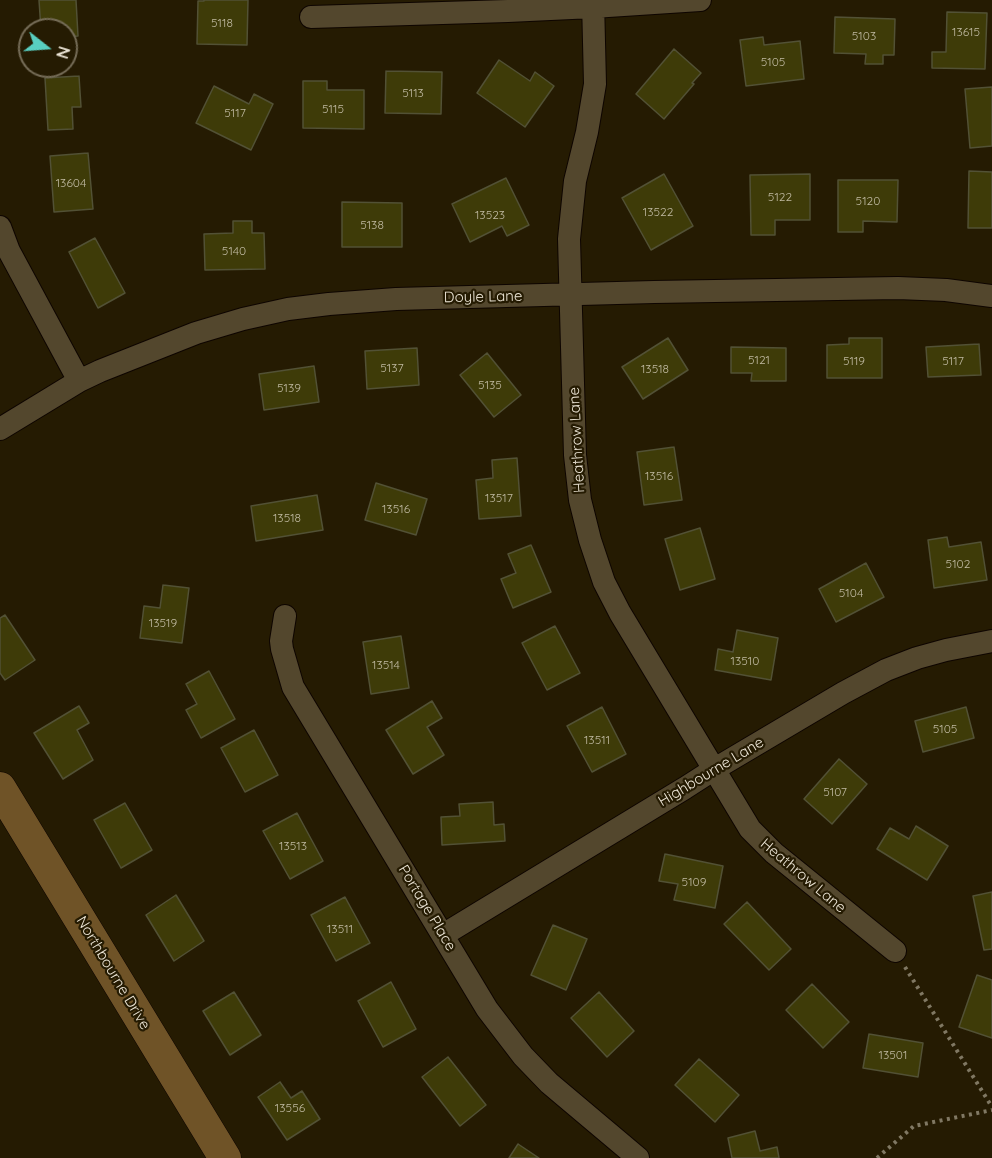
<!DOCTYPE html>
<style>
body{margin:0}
#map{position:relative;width:992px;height:1158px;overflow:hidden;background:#251b02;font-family:Quicksand,sans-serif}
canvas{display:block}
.north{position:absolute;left:18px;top:18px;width:60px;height:60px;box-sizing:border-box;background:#251b02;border:2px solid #756c57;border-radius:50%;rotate:107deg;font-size:16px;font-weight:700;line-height:24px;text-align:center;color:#ece5d6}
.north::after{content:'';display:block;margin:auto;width:21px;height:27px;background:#58cec0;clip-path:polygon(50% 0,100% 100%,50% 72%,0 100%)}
</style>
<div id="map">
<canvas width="992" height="1158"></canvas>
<div class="north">N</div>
</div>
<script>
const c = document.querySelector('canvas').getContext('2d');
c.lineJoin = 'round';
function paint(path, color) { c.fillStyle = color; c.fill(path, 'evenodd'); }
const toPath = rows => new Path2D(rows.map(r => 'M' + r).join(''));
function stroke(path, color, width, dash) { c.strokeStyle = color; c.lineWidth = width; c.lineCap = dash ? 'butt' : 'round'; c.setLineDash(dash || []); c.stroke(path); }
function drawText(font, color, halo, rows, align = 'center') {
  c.font = font + ' Quicksand,sans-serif'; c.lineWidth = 4.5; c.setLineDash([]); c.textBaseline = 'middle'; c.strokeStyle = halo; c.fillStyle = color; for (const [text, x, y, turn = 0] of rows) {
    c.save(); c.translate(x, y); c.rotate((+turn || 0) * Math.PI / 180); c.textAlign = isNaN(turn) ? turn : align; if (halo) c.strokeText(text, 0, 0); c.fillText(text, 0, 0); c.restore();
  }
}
const building = toPath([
 [39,0,76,0,78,36,66,37,66,30,41,30,39,0],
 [204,0,248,0,247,45,197,44,198,1,204,1,204,0],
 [947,12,987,13,985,69,932,68,932,52,946,52,947,12],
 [835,17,895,19,894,55,883,55,883,64,865,64,866,54,834,53,835,17],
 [763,37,764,45,800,41,804,79,746,86,740,40,763,37],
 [674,49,701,73,692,83,694,84,664,119,636,94,674,49],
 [499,60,530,81,535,72,554,86,525,127,477,93,499,60],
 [386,71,442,72,441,114,385,113,386,71],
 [79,76,81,107,72,107,73,129,48,130,45,78,79,76],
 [303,81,327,81,327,90,364,90,364,129,303,128,303,81],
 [214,86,249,104,254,94,273,104,251,150,196,123,214,86],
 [992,87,992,146,970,148,965,89,992,87],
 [88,153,93,209,54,212,50,156,88,153],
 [969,171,992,172,992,228,968,228,969,171],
 [664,174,693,226,651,250,622,198,664,174],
 [810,174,810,220,775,220,775,235,751,235,750,175,810,174],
 [506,178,529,225,507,236,502,226,470,242,452,204,506,178],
 [838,180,898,180,897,222,863,221,863,232,838,232,838,180],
 [342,202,402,203,402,247,342,247,342,202],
 [233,221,252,221,252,233,264,233,265,269,205,270,204,234,233,233,233,221],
 [95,238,125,293,98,308,69,252,95,238],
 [668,338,688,370,643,399,622,367,668,338],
 [849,338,882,338,882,378,827,378,827,345,849,344,849,338],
 [979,344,981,375,928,377,926,347,979,344],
 [731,347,786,348,786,381,751,381,752,373,731,373,731,347],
 [417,348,419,385,367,389,365,351,417,348],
 [487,353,521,395,494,417,460,375,487,353],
 [314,366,319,402,264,410,259,374,314,366],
 [674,447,682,500,644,505,637,452,674,447],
 [517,458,521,516,479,519,476,480,493,478,492,460,517,458],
 [376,483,427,499,416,535,365,520,376,483],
 [317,495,323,530,256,541,251,506,317,495],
 [700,528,715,579,680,590,665,539,700,528],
 [947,537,949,547,981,542,987,580,934,588,928,540,947,537],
 [531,545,551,592,513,608,501,579,516,573,508,554,531,545],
 [866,563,884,597,836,622,819,589,866,563],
 [163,585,189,588,182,643,140,638,144,606,160,608,163,585],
 [5,615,35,660,5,680,0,673,0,618,5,615],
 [555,626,580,673,547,690,522,643,555,626],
 [737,630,778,638,771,680,715,670,718,649,733,652,737,630],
 [401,636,409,688,371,694,363,642,401,636],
 [209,671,235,719,201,738,186,710,197,704,186,684,209,671],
 [432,701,442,718,427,727,444,755,413,774,386,730,432,701],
 [79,706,89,723,77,730,93,760,63,779,34,733,79,706],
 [602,707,626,754,592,772,567,726,602,707],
 [966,707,974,738,923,752,915,721,966,707],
 [254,730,278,775,245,792,221,748,254,730],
 [839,759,867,784,832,824,804,799,839,759],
 [493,802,494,825,504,824,505,841,442,845,441,817,460,816,459,804,493,802],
 [125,803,152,850,121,868,94,820,125,803],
 [297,813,323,861,290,879,263,831,297,813],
 [916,826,948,846,927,880,877,849,890,828,909,839,916,826],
 [665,854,723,866,715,908,674,900,678,884,659,881,665,854],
 [992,892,992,949,984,950,973,896,992,892],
 [176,895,204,941,174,961,146,915,176,895],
 [345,897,370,943,336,961,311,915,345,897],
 [747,902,791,949,769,970,724,924,747,902],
 [553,925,587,939,566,990,531,975,553,925],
 [977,975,992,980,992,1038,959,1027,977,975],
 [391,982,416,1029,383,1047,358,1001,391,982],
 [812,984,849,1022,823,1048,786,1010,812,984],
 [234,992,261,1035,230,1055,203,1011,234,992],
 [599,992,634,1031,607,1057,571,1018,599,992],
 [869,1034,923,1043,918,1077,863,1068,869,1034],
 [448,1057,486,1105,460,1126,422,1077,448,1057],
 [699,1059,739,1095,715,1122,675,1085,699,1059],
 [280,1082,291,1098,302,1091,320,1119,287,1140,258,1097,280,1082],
 [755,1131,760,1151,777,1147,779,1158,732,1158,728,1138,755,1131],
 [518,1144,539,1158,509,1158,518,1144]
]);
paint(building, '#3e3b08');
stroke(building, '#525135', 1.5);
const street = toPath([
 [593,0,595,84,587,132,575,181,569,239,575,455,580,500,590,540,604,582,620,613,750,829,774,853,895,951],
 [311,17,508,11,593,7,700,0],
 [0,227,9,251,79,381],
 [0,429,79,381,100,371,196,333,243,319,288,309,329,304,396,299,654,292,898,288,946,290,992,296],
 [285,616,281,641,282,649,293,687,487,1009,523,1056,549,1083,638,1158],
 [443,935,685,788,713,770,843,693,886,670,917,658,946,650,992,641]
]);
const secondary = toPath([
 [0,788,225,1158]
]);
stroke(street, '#0e0500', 24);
stroke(secondary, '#0e0500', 33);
stroke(toPath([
 [905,967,992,1107],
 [877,1158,914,1126,992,1110]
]), '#807863', 4, [3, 4.5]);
stroke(street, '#53472d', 22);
stroke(secondary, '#6f5327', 32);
drawText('12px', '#c0baa2', null, [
 ["5118",222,23],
 ["13615",966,32],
 ["5103",864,36],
 ["5105",773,62],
 ["5113",413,93],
 ["5115",333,109],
 ["5117",235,113],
 ["13604",71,183],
 ["5122",780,197],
 ["5120",868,201],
 ["13522",658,212],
 ["13523",490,215],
 ["5138",372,225],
 ["5140",234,251],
 ["5121",759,360],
 ["5119",854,361],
 ["5117",953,361],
 ["5137",392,368],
 ["13518",655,369],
 ["5135",490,385],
 ["5139",289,388],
 ["13516",659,476],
 ["13517",499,498],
 ["13516",396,509],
 ["13518",287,518],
 ["5102",958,564],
 ["5104",851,593],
 ["13519",163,623],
 ["13510",745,661],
 ["13514",386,665],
 ["5105",945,729],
 ["13511",597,740],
 ["5107",835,792],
 ["13513",293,846],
 ["5109",694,882],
 ["13511",340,929],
 ["13501",893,1055],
 ["13556",290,1108]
]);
drawText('15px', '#ece5d6', '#251b02', [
 ["Doyle Lane",483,297,-1],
 ["Heathrow Lane",577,440,-93],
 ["Highbourne Lane",711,772,-31],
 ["Heathrow Lane",803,876,40],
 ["Portage Place",427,908,59],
 ["Northbourne Drive",113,973,59]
]);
</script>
